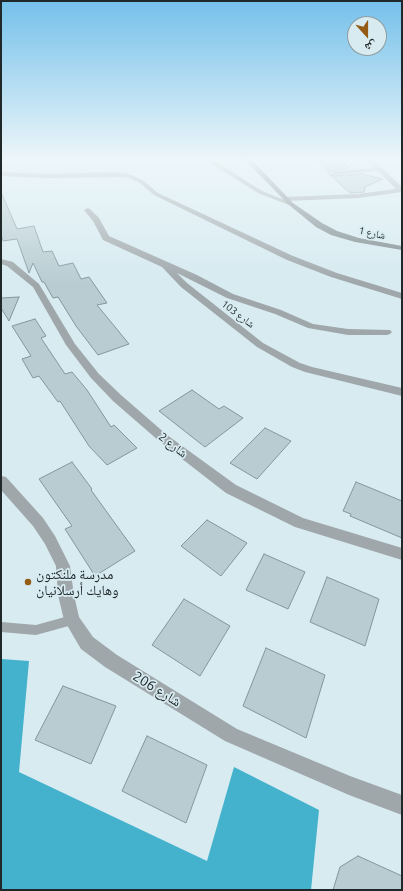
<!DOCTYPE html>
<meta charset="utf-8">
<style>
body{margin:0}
#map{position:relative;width:403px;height:891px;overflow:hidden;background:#d7ebf1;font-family:Ubuntu,"Noto Naskh Arabic",sans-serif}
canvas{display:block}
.frame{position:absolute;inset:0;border:2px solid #20282a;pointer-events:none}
.north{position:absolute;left:347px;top:16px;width:40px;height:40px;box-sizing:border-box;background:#d7ebf1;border:1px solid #8e9da1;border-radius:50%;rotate:159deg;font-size:11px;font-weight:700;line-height:16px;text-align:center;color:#20282a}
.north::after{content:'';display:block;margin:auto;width:14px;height:18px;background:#945c15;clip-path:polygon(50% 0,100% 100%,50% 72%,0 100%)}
</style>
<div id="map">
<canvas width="403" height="891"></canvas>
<div class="frame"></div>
<div class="north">ش</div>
</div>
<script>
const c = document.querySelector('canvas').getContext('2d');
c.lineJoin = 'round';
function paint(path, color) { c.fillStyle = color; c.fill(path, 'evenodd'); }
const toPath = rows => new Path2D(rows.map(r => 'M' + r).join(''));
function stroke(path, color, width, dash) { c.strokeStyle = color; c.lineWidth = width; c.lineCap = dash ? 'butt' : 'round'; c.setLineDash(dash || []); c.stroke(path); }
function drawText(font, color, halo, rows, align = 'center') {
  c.font = font + ' Ubuntu,"Noto Naskh Arabic",sans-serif'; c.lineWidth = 3.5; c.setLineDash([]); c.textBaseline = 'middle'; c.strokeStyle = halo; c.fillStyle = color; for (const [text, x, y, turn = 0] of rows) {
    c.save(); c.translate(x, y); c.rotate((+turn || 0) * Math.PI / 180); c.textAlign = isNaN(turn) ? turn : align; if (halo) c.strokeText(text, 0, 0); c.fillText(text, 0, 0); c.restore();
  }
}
paint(toPath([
 [1,659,29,661,19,772,207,861,234,767,319,810,311,890,1,890]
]), '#44b2cd');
const building = toPath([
 [315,159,339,159,350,168,334,170,330,172,315,159],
 [329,174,334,176,362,174,383,179,365,187,364,192,350,193,329,174],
 [1,192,17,229,34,226,43,252,52,251,59,266,73,263,81,279,89,277,107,303,97,305,129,344,98,355,76,326,58,297,53,298,44,282,42,282,33,263,29,273,17,239,3,241,1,234,1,192],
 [19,297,9,321,1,308,1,298,19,297],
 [35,319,46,336,41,338,65,374,72,372,87,390,111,427,114,425,137,448,107,465,89,446,60,401,58,402,39,376,33,378,22,359,31,356,12,326,35,319],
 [192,390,219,409,224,406,243,418,205,447,159,411,192,390],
 [265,428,291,441,257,479,230,463,265,428],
 [72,462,92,489,91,490,135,551,95,576,65,529,72,526,39,479,72,462],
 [356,482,402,501,402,538,350,516,351,514,343,511,356,482],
 [207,520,247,543,221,576,181,546,207,520],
 [264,554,305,572,288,609,246,590,264,554],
 [327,577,379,599,365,646,310,622,327,577],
 [184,599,230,626,200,676,152,645,184,599],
 [266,648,325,675,306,738,243,706,266,648],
 [63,686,116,706,91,764,35,740,63,686],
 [147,736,207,765,186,823,122,791,147,736],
 [358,856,402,876,402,890,333,890,340,867,358,856]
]);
paint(building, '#b8ccd1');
stroke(building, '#83969b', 1);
paint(toPath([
 [72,615,76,616,77,620,76,624,36,635,1,632,1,622,36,625,72,615]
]), '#9fa7aa');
paint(toPath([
 [366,159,373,159,402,187,402,192,358,198,285,201,282,199,285,197,358,194,396,189,378,171,334,175,331,173,334,171,374,168,366,159],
 [88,208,90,209,99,218,109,236,197,275,233,294,281,310,313,324,348,329,390,330,392,332,390,334,387,335,348,335,308,328,275,314,227,298,177,273,187,283,263,343,300,363,312,367,402,388,402,396,305,372,292,367,257,347,181,287,162,267,103,240,93,221,84,210,88,208],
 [1,259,13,262,39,284,75,344,99,374,121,395,167,435,236,485,303,518,402,548,402,560,295,527,226,493,159,441,113,401,91,378,66,345,33,287,7,266,1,264,1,259],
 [1,476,6,477,43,518,55,536,70,566,74,595,79,617,93,637,117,655,237,729,350,776,402,795,402,815,349,795,225,741,105,667,81,649,64,620,58,595,56,566,45,544,33,526,1,490,1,476]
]), '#9fa7aa');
paint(toPath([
 [204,159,212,159,262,191,294,204,289,205,258,193,204,159],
 [1,172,48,174,115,172,129,174,144,181,158,193,293,256,337,273,402,293,402,299,331,277,287,260,154,195,140,183,126,177,48,178,1,176,1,172]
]), '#9fa7aa');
paint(toPath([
 [244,159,251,159,293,203,322,223,337,231,359,238,402,246,402,250,355,242,331,235,316,227,289,205,244,159]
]), '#7c888c');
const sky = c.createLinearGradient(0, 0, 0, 284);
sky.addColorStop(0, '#74c0ea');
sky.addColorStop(0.56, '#edf6f9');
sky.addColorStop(1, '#edf6f900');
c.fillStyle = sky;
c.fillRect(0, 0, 403, 284);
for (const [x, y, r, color] of [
 [28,582,4,"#945c15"]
]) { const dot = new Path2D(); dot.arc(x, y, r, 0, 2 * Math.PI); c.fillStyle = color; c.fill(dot); stroke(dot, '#d7ebf1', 1.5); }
drawText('10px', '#20282a', '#d7ebf1', [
 ["شارع 1",372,233,12],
 ["شارع 103",238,314,37]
]);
drawText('12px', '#20282a', '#d7ebf1', [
 ["شارع 2",173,445,38]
]);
drawText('14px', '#20282a', '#d7ebf1', [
 ["مدرسة ملنكتون",36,574],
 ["وهايك أرسلانيان",36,590]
], 'left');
drawText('14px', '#20282a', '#d7ebf1', [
 ["شارع 206",157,689,32]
]);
</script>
